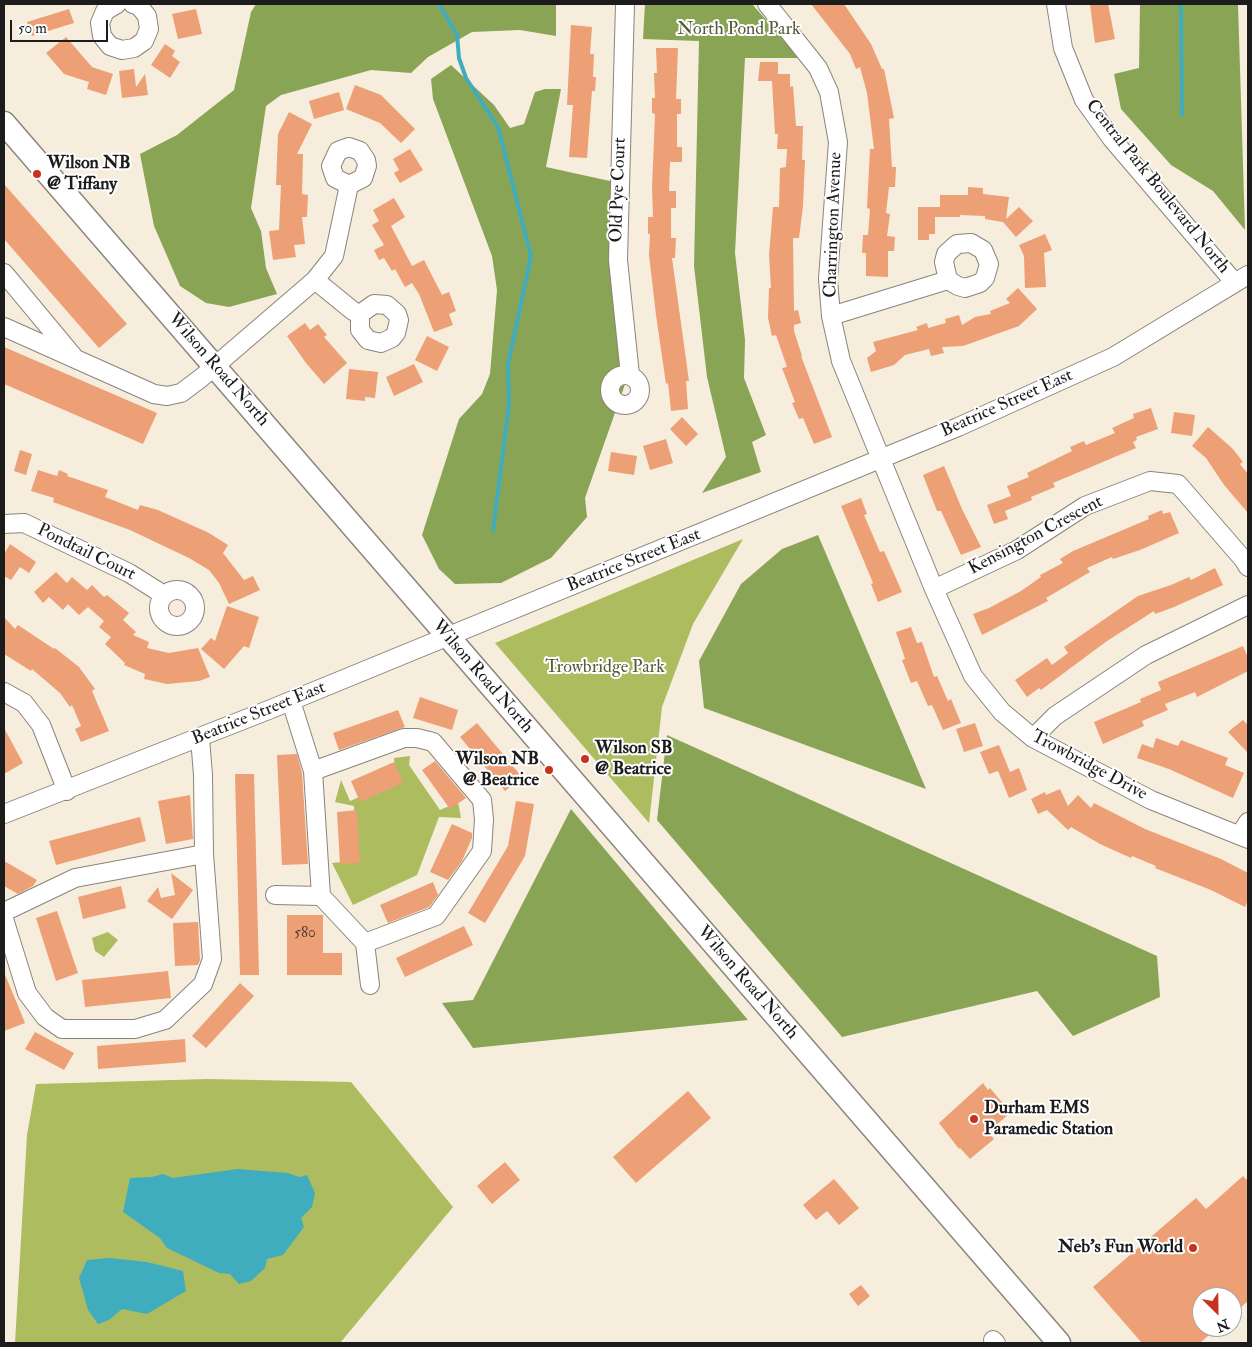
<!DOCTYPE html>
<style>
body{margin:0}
#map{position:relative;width:1252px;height:1347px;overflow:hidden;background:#f7eddc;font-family:"IM FELL Double Pica",serif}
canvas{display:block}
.frame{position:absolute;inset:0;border:5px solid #1c1c1c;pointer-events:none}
.north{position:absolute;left:1192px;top:1287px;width:50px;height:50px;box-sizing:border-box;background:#fff;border:1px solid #a4a4a4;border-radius:50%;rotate:157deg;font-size:14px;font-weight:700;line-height:20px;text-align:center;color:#1c1c1c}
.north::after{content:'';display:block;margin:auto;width:18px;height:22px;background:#c8321e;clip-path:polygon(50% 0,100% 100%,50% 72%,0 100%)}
.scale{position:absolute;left:10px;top:20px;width:98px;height:22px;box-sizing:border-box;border:2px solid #1c1c1c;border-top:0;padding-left:6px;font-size:15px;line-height:18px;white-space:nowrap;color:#1c1c1c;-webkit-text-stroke:4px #fff;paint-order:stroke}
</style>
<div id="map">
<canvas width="1252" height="1347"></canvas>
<div class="frame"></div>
<div class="north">N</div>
<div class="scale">50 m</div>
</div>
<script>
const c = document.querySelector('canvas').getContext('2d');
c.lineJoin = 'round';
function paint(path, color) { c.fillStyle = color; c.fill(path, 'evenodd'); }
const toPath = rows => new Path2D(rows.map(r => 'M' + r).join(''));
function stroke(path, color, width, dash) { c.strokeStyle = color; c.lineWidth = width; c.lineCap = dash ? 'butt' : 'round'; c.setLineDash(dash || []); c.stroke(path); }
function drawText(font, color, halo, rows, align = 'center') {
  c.font = font + ' "IM FELL Double Pica",serif'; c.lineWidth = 4; c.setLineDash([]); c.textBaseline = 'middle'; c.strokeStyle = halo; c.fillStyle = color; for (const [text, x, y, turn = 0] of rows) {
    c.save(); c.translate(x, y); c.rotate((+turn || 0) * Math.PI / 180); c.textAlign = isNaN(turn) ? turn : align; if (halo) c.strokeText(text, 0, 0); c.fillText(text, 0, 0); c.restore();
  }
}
paint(toPath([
 [743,539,693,624,662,707,649,823,495,643],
 [410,756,409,765,440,810,458,802,461,818,439,817,417,875,353,905,332,863,353,861,354,806,335,802,341,780,350,801,396,781,394,758],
 [108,932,118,940,104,957,95,951,92,938],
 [208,1079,351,1082,453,1207,340,1343,15,1343,27,1135,36,1084]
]), '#adbc5f');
paint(toPath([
 [256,4,556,4,556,36,520,30,472,32,428,57,411,73,371,70,281,95,266,106,251,208,261,231,266,268,277,294,229,307,206,303,180,286,154,226,140,154,177,135,234,90,251,12],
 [645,4,752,4,800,58,745,58,735,253,745,340,744,378,766,435,752,442,761,472,702,493,726,457,707,377,694,266,699,41,643,39],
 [1140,4,1238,4,1245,230,1213,191,1171,165,1121,109,1114,74,1139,68],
 [451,65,494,105,510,128,524,124,535,92,545,89,561,89,546,167,619,183,629,373,585,498,587,517,551,558,501,583,455,584,439,569,422,535,459,419,482,394,490,374,497,290,492,256,433,99,431,79],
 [818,535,926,789,704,708,699,661,741,584,782,549],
 [667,735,1157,956,1160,997,1073,1036,1037,991,842,1037,657,820],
 [571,809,748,1020,473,1048,442,1003,473,1000]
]), '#8aa456');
paint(toPath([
 [237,1169,288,1173,299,1177,307,1175,315,1193,312,1207,301,1218,304,1227,283,1255,267,1259,265,1268,251,1281,239,1284,230,1274,219,1273,167,1248,160,1238,123,1212,130,1178,152,1177,163,1174,173,1178],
 [110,1258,147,1262,183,1271,186,1291,147,1314,122,1309,109,1320,98,1324,88,1310,79,1278,87,1260]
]), '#40adbe');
stroke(toPath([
 [439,4,457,35,459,58,466,78,498,127,531,256,508,365,509,405,493,530],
 [1181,4,1182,115]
]), '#40adbe', 4);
paint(toPath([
 [811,4,844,4,871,44,882,69,884,69,894,118,889,119,892,167,896,167,895,187,889,187,886,213,890,214,887,236,895,237,894,251,888,251,888,277,866,276,866,253,862,253,863,235,868,235,870,209,867,208,870,149,874,149,867,93,860,67,856,69,850,54],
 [1090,4,1108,4,1115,39,1095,43],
 [69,9,74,23,32,36,27,22],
 [196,9,202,34,178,39,172,14],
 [571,25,592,27,590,54,594,54,593,77,596,77,595,91,592,91,587,158,569,157,573,105,567,105],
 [66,37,92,67,113,74,106,95,87,89,89,82,64,74,46,53],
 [165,44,175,51,172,56,180,62,170,78,151,65],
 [656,48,678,48,676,99,681,99,681,114,677,114,677,147,682,147,682,162,670,162,669,191,676,191,676,208,671,208,671,238,676,238,675,258,672,258,689,381,686,381,688,409,671,411,668,383,666,384,656,315,649,255,650,234,648,234,648,217,653,217,652,188,655,114,652,113,652,98,655,98,654,73,657,73],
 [760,62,778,62,778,74,790,74,790,87,793,86,796,126,803,126,802,160,805,160,803,206,799,238,793,238,794,311,798,310,801,323,794,325,794,331,802,356,801,356,832,437,814,444,803,418,799,419,792,403,795,402,782,368,787,367,776,335,772,336,768,318,769,288,771,288,769,255,773,207,779,207,780,168,786,167,787,149,777,149,778,134,775,134,772,81,758,81],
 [134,69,136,87,145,74,148,95,122,98,119,71],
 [355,85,381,95,415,129,401,143,380,123,346,109],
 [339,92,344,110,314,119,309,101],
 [289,112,312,124,297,154,303,154,302,194,308,195,307,217,302,217,305,244,294,245,296,257,273,260,269,231,279,230,281,185,276,185,278,134],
 [410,149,423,170,400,183,394,173,399,170,393,159],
 [4,184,127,324,99,348,4,239],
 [968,187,983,188,983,194,1009,197,1006,219,1019,207,1033,221,1016,237,1003,222,985,219,985,216,960,215,960,217,935,217,935,234,929,234,929,240,918,240,918,207,940,207,940,195,968,195],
 [394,198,405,217,391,226,412,266,424,260,442,295,449,292,456,311,449,314,453,325,434,332,419,294,412,283,405,287,395,269,392,271,384,258,379,260,374,250,384,245,372,225,379,221,373,210],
 [1045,234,1052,250,1044,253,1046,287,1025,288,1024,256,1019,245],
 [1018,288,1037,309,1019,326,963,346,942,347,944,353,931,356,929,349,905,355,894,365,871,372,867,358,876,351,873,342,918,330,916,327,927,323,928,328,946,323,945,319,959,315,962,325,975,317,991,314,990,311,1010,303,1006,299],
 [305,323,310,330,318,324,327,335,324,337,347,363,324,384,306,363,287,336],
 [427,336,449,347,437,371,415,360],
 [4,347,157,413,143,444,4,384],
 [414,364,423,382,394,396,386,377],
 [349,369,378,372,375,398,365,397,365,401,346,399],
 [1151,408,1158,429,1136,437,1137,440,1133,442,1136,448,1053,483,1055,487,1031,497,1032,500,1005,511,1008,519,994,524,987,505,1011,496,1007,486,1029,477,1027,473,1072,451,1070,447,1084,441,1086,445,1115,433,1112,428,1134,418,1133,414],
 [1174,412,1195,415,1192,436,1171,433],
 [682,417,698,434,686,446,670,429],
 [1208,427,1232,448,1243,462,1240,464,1248,474,1248,513,1224,485,1206,458,1192,446],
 [666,439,673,463,650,470,643,446],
 [20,450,32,454,26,475,14,471],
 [611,452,637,456,634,475,608,471],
 [944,466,962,509,981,547,961,555,941,511,937,511,923,475],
 [38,470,57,476,59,470,68,474,67,476,108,490,105,497,138,510,140,505,158,510,209,533,228,545,223,553,244,580,253,576,260,590,229,604,219,583,209,570,189,558,130,530,53,502,54,498,31,491],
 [861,498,867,514,864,515,880,552,884,551,902,592,878,602,871,584,873,583,841,506],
 [1162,510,1163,514,1170,512,1179,533,1140,550,1113,559,1112,557,1087,568,1090,572,1046,598,1048,601,982,635,973,614,989,608,1021,591,1041,577,1040,575,1063,563,1060,559,1073,551,1149,519,1148,516],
 [10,544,36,562,29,573,20,567,11,580,4,576,4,554],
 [1215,568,1223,585,1174,607,1155,614,1154,611,1107,641,1041,690,1039,688,1027,697,1015,680,1047,658,1052,665,1068,653,1064,647,1138,596,1171,585,1189,577,1191,580],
 [56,572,67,583,72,577,87,590,92,585,104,597,107,595,129,613,123,620,136,632,133,635,149,642,147,648,169,653,198,648,210,677,199,681,167,684,144,679,145,674,124,665,125,663,105,644,111,637,99,627,104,621,88,607,79,615,68,604,63,610,49,597,43,603,34,592],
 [227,606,259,617,249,648,244,646,224,669,201,649,211,638,215,641],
 [4,617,15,629,18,625,54,649,55,648,79,667,95,689,92,691,109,731,81,742,75,729,81,726,72,705,70,707,60,693,32,669,31,671,4,654],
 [911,627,917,643,922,642,934,677,937,676,948,701,951,699,961,723,943,730,932,705,928,706,917,681,911,683,902,660,905,659,896,632],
 [1243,646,1248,658,1248,671,1197,697,1195,692,1165,704,1168,710,1142,721,1144,726,1103,744,1094,722,1141,702,1140,699,1161,690,1158,682],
 [420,697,458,710,452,730,413,718],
 [398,710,405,727,339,750,333,733],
 [1243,720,1248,725,1248,753,1228,732],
 [477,723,522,777,505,791,460,737],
 [975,723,983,746,964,752,956,729],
 [4,728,23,763,4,774],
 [1156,738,1178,746,1181,740,1228,758,1225,765,1244,773,1233,798,1169,769,1137,758,1142,744,1153,748],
 [999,745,1010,772,1019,768,1027,790,1009,798,998,771,989,774,980,752],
 [297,754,302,773,308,864,282,865,277,755],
 [435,761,466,798,450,809,422,770],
 [394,762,403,783,360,802,351,781],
 [235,774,254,774,259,975,240,975],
 [1060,789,1068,806,1078,795,1091,808,1094,803,1145,829,1221,859,1248,873,1248,900,1245,907,1211,890,1155,868,1156,866,1132,856,1131,858,1100,844,1071,827,1068,830,1047,810,1038,814,1031,799,1045,792,1046,795],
 [190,795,193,839,166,844,158,801],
 [516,801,534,804,525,856,485,923,468,913,508,846],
 [357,810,360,863,340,864,337,812],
 [140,817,146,841,56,865,49,841],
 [452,824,472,833,472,838,462,861,448,880,430,872],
 [4,861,37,880,33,886,18,894,4,886],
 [171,873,193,890,172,919,147,901,158,887,161,898,175,895],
 [433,882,438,895,429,907,388,923,380,905],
 [121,886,126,908,83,919,78,897],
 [57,911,78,973,56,981,36,918],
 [287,915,323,915,323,953,342,953,342,975,287,975],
 [198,922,200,960,198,965,175,966,173,923],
 [464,926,473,945,405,977,396,958],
 [168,971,171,998,85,1007,82,980],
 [4,972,25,1023,4,1031],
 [240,983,254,996,206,1048,192,1036],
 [35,1032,74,1053,64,1070,25,1049],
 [185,1039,186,1062,98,1069,97,1046],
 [983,1083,988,1090,990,1088,1006,1107,1004,1108,1009,1114,988,1132,994,1139,970,1159,960,1148,959,1149,939,1123],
 [688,1091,711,1118,636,1183,613,1157],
 [505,1162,520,1180,492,1204,477,1186],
 [1243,1176,1248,1181,1248,1301,1232,1315,1232,1297,1202,1297,1202,1327,1218,1327,1200,1343,1142,1343,1093,1287,1196,1198,1206,1209],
 [834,1179,859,1208,839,1225,827,1211,816,1220,803,1205],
 [861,1285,870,1296,858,1306,849,1294]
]), '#ed9f75');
const minor = toPath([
 [117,4,105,11,100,23,102,36,110,46,122,50,134,48,144,41,149,29,147,16,139,6,133,4],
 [625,4,618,260,630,375],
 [767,4,818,68,829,92,838,142,828,279,831,316,841,361,934,589,973,676,1002,712,1033,738,1151,800,1248,839],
 [1056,4,1063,48,1084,100,1112,139,1235,283],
 [4,273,73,356],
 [315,280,353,311,360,314,374,304,387,305,397,314,399,320,396,333,392,338,381,343,368,340,360,330,360,314],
 [831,316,948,280,944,262,946,254,957,244,971,243,983,250,989,264,985,278,980,283,965,288,958,286,948,280],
 [4,327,154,394,167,396,181,393,201,378,315,280,334,256,349,185,363,178,367,166,366,160,360,151,349,147,338,151,331,166,335,178,349,185],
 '610 390a15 15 0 1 1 30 0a15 15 0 1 1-30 0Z',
 [4,524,24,523,129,573,164,595],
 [934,589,1017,550,1085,506,1150,481,1178,484,1243,559,1248,567],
 '159 608a18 18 0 1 1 36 0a18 18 0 1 1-36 0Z',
 [4,692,24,703,41,725,67,791],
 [291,701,313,771],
 [404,738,417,738,433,742,482,800,484,819,482,851,436,916,365,943,321,896,313,771,404,738],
 [1033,738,1055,716,1146,655,1248,605],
 [4,814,271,709,958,427,1113,357,1248,275],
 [1240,835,1248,822],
 [275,895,321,896],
 [4,912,75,878,204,854,203,775,200,738],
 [4,919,27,993,45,1017,62,1029,135,1029,165,1020,203,984,212,959,204,854],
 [365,943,370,985],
 [993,1340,996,1343]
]);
const major = toPath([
 [4,123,1059,1343]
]);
stroke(minor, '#8a847c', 20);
stroke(major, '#8a847c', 25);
stroke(minor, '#fff', 18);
stroke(major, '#fff', 22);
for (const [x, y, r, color] of [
 [37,174,5,"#c8321e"],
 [585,759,5,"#c8321e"],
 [549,770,5,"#c8321e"],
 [974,1119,5,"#c8321e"],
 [1193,1248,5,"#c8321e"]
]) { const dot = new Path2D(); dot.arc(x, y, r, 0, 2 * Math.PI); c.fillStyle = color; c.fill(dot); stroke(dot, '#fff', 2); }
drawText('15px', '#503d32', null, [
 ["580",305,934]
]);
drawText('18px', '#565c37', '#fff', [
 ["North Pond Park",739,30],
 ["Trowbridge Park",605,668]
]);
drawText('bold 18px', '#1c1c1c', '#fff', [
 ["Wilson NB",47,164],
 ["@ Tiffany",47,185],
 ["Wilson SB",595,749],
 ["@ Beatrice",595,770],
 ["Wilson NB",539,760,"right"],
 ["@ Beatrice",539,781,"right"],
 ["Durham EMS",984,1109],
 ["Paramedic Station",984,1130],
 ["Neb's Fun World",1183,1248,"right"]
], 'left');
drawText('18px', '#1c1c1c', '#fff', [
 ["Central Park Boulevard North",1157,187,51],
 ["Old Pye Court",619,190,-88],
 ["Charrington Avenue",834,225,-88],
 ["Wilson Road North",218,370,49],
 ["Beatrice Street East",1007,404,-24],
 ["Kensington Crescent",1036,536,-28],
 ["Pondtail Court",86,553,26],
 ["Beatrice Street East",634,561,-22],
 ["Wilson Road North",482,677,49],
 ["Beatrice Street East",259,714,-22],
 ["Trowbridge Drive",1089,766,28],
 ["Wilson Road North",747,983,49]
]);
</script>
